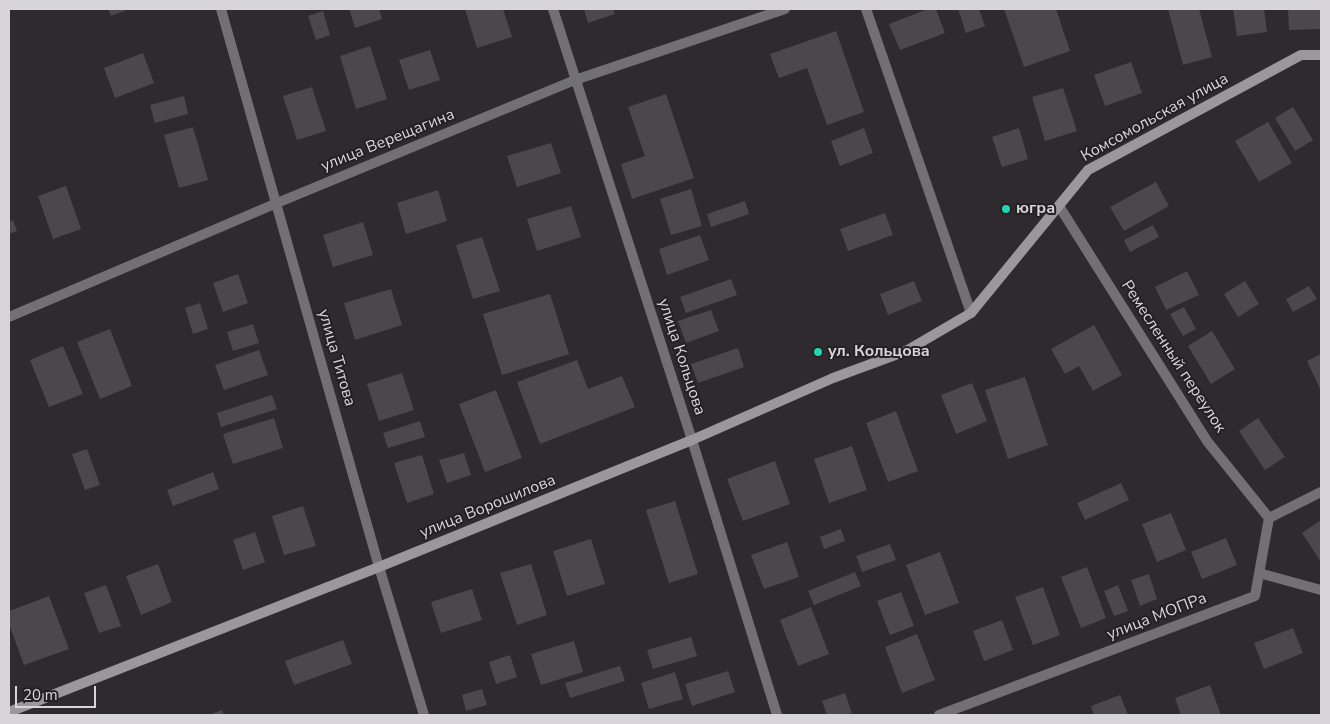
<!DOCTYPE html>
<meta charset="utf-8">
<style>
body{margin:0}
#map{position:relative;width:1330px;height:724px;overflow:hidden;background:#2e2a2e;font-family:"Nunito Sans",sans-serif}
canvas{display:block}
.frame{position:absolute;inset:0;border:10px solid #d8d5d8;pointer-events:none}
.scale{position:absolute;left:15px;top:686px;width:81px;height:22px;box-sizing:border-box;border:2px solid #d8d5d8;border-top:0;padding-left:6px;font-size:15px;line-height:18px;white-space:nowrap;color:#d8d5d8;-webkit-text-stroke:4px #252024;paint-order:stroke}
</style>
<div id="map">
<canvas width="1330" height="724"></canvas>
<div class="frame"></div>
<div class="scale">20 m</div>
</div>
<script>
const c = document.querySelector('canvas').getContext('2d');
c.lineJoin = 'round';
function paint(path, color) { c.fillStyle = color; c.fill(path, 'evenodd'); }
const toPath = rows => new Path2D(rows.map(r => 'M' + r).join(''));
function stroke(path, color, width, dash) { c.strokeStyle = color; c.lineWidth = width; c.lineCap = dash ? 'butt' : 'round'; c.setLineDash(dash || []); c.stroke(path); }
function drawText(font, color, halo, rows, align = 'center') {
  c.font = font + ' "Nunito Sans",sans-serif'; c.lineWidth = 4; c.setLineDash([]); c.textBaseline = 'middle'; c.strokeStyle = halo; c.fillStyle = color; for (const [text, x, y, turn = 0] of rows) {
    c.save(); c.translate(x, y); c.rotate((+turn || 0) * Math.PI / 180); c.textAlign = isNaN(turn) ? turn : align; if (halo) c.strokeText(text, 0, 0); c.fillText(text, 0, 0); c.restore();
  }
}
paint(toPath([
 [108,9,129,9,111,16],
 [349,9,379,9,382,19,355,28],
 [465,9,503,9,512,37,477,48],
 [584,9,613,9,615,14,588,23],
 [928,9,936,9,945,33,900,50,889,24],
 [958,9,979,9,985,26,966,33],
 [1004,9,1056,9,1070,51,1024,67],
 [1168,9,1199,9,1212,57,1183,65],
 [1233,9,1264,9,1267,32,1237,36],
 [1288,9,1321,9,1321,29,1289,30],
 [323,11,330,35,316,40,308,16],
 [836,31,864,112,827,125,807,68,779,78,770,54],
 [370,46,387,99,356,109,340,56],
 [430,50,440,80,409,90,399,60],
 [143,53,154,83,115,98,104,68],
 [1131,62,1142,93,1105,106,1094,75],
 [312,87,326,131,297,140,283,96],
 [1063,88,1077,131,1045,141,1032,97],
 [666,94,694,178,632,199,621,164,645,156,628,107],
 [184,96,188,114,155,123,150,105],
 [1293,107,1313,140,1295,151,1275,118],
 [1268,122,1292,163,1259,182,1235,141],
 [193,127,208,180,179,188,164,135],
 [864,128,873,153,840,166,831,141],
 [1019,128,1028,159,1002,167,992,137],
 [551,143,561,173,517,187,507,156],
 [1156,182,1169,206,1124,231,1110,207],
 [66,186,81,229,53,239,38,196],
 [691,189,702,226,671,235,660,199],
 [438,190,447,221,406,234,397,203],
 [745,201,749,214,711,227,707,214],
 [571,206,581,237,537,251,527,219],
 [885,213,893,235,848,251,840,229],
 [13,220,17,231,9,234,9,222],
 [363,222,373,255,333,267,323,235],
 [1153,225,1159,237,1130,252,1124,240],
 [700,235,709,260,667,275,659,249],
 [482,237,500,291,473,299,456,245],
 [1187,271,1199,295,1166,310,1155,287],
 [238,274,248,303,223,312,213,283],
 [731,279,737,295,686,313,680,297],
 [914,281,922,301,888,315,880,294],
 [1245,281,1259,304,1238,317,1224,294],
 [1309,286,1317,299,1293,312,1286,299],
 [391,289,402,325,355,340,344,303],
 [550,294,569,354,502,375,483,314],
 [200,303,208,329,193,334,185,308],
 [1184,307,1196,329,1183,336,1170,314],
 [711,310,719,331,686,343,678,321],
 [253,324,259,343,233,351,227,332],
 [1094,325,1122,375,1093,391,1079,366,1065,374,1051,349],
 [110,329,132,386,100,399,77,342],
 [1212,331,1235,369,1211,384,1188,346],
 [63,346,83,394,49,407,30,360],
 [738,348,744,367,698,383,691,364],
 [259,350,268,375,224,390,215,365],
 [1321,354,1321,391,1307,361],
 [577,360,588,389,622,376,635,407,540,444,517,382],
 [402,373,414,410,379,421,367,384],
 [1025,377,1048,445,1008,459,985,390],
 [972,383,987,421,956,434,941,395],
 [496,390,522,458,485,472,459,404],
 [272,395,277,409,221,427,217,413],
 [896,411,918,471,888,482,866,423],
 [274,418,283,448,233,464,223,434],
 [1258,418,1285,457,1265,470,1239,431],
 [420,421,425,437,388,448,383,433],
 [852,446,867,490,829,503,814,459],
 [87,449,100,485,85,490,72,454],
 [464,453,471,475,447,483,439,460],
 [422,455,434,494,407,503,394,463],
 [775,461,790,504,743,521,727,479],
 [213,472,219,489,173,506,167,490],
 [1121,483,1129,500,1085,520,1077,503],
 [675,501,698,574,669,583,646,510],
 [303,506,316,546,284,555,272,516],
 [1171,513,1186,550,1157,562,1142,524],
 [1321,520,1321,562,1302,533],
 [841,529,845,541,824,549,820,537],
 [255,532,265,562,243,570,233,540],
 [1226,538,1237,565,1202,579,1191,552],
 [591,539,605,584,567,596,553,551],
 [787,542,799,577,764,589,751,555],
 [890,544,896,560,862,572,856,556],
 [940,552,959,603,925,615,906,565],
 [158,564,172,602,141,615,126,576],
 [531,564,547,615,517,625,500,573],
 [1087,567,1106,618,1081,628,1061,577],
 [855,572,861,586,814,605,808,591],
 [1149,574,1157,599,1140,606,1131,580],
 [106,585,121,626,99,633,84,593],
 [1118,585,1128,611,1114,616,1104,591],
 [1043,587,1060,635,1033,645,1015,597],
 [472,589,482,620,441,633,431,602],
 [901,592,914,626,890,635,877,601],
 [49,596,69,649,24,665,9,624,9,611],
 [811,607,829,654,798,666,780,620],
 [1002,620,1013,650,984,661,973,631],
 [1293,628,1303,653,1264,669,1254,643],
 [917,634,935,680,902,693,885,647],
 [691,637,697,656,653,669,647,650],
 [343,640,352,664,294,685,285,661],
 [574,641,583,672,541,685,531,654],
 [510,655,517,677,496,684,489,662],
 [620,666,625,681,570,698,565,683],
 [728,671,735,692,692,706,685,684],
 [675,672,683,699,649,709,641,683],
 [1210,685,1221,715,1181,715,1175,698],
 [482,689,487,705,466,711,462,695],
 [845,693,852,713,845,715,827,715,822,701],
 [1120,695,1128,715,1094,715,1091,706],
 [222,710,224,715,209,715]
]), '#4c474b');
stroke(toPath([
 [221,9,379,567,424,715],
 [553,9,692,440,777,715],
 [866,9,971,313],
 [1059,206,1207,441,1269,518],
 [9,317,277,203,575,80,785,9],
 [1259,573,1321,590],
 [939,715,1255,596,1269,518,1321,492]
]), '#737073', 10);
stroke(toPath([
 [9,712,379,567,692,440,833,378,906,351,971,313,1088,170,1301,55,1321,55]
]), '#9b979b', 10);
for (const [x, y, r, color] of [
 [1006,209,5,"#21d5af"],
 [818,352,5,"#21d5af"]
]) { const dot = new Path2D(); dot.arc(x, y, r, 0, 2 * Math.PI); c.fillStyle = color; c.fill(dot); stroke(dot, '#252024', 2); }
drawText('16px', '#d8d5d8', '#252024', [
 ["Комсомольская улица",1155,118,-29],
 ["улица Верещагина",388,141,-22],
 ["улица Кольцова",681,357,72],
 ["Ремесленный переулок",1173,357,57],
 ["улица Титова",336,358,74],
 ["улица Ворошилова",488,507,-22],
 ["улица МОПРа",1157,617,-21]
]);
drawText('bold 16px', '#d8d5d8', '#252024', [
 ["югра",1016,209],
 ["ул. Кольцова",828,352]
], 'left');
</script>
